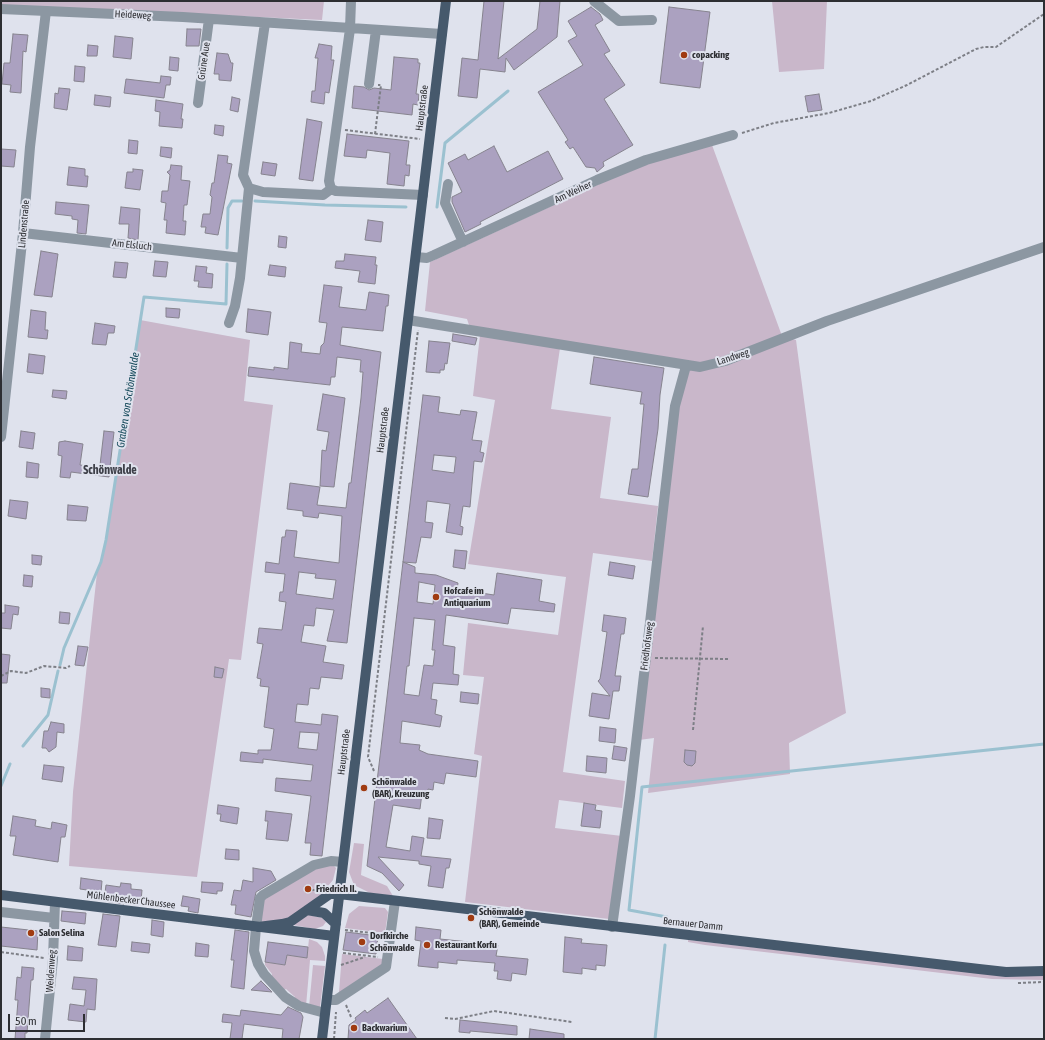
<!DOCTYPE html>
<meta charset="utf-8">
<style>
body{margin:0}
#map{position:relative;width:1045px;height:1040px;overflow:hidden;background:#dfe2ed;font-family:"Asap Condensed",sans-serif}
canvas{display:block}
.frame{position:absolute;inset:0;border:2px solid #2d2e32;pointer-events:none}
.scale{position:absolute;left:8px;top:1014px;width:77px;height:18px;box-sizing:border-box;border:2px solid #2d2e32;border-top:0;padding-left:5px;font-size:12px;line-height:14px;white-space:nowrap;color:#2d2e32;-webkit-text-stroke:3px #dfe2ed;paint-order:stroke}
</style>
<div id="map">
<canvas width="1045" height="1040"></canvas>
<div class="frame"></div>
<div class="scale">50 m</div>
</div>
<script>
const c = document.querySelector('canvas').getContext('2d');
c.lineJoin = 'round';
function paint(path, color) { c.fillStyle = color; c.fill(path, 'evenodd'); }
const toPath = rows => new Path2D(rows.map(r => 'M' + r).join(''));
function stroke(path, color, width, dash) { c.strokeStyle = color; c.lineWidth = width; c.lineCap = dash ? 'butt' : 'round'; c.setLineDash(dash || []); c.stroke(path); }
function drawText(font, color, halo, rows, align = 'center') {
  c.font = font + ' "Asap Condensed",sans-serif'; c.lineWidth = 4; c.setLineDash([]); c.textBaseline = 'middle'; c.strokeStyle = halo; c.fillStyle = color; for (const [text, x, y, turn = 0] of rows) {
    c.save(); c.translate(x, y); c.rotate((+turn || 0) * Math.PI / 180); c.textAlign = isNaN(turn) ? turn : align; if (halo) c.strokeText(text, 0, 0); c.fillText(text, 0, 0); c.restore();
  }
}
paint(toPath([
 [1,1,324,1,322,20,1,5],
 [772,1,827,1,824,69,779,72],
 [712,145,782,336,700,367,470,328,467,319,425,311,430,262,634,168],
 [140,320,250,340,244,401,273,405,241,660,229,659,197,877,69,866,73,792,97,573,106,540],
 [480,335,560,348,551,409,611,417,600,498,658,506,652,561,593,553,563,772,625,781,622,808,559,800,555,828,622,836,609,919,465,902,482,756,474,754,484,677,463,675,468,623,558,635,566,577,468,564,495,400,473,396],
 [789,338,796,340,846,713,789,743,790,774,648,793,654,738,639,740,676,406,687,367],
 [354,843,364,844,361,875,387,886,393,896,370,893,354,885,349,872],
 [332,864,336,868,333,880,319,897,289,919,262,923,261,921,263,898,313,867],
 [359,906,385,908,388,912,385,933,345,928,349,914],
 [309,915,322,918,326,922,323,926,315,929,293,925,303,917],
 [309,939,317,942,322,947,325,956,325,961,310,960,306,1006,295,1001,295,997,286,989,283,991,272,978,272,974,265,965,265,962,285,965,287,955,307,957],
 [688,940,1009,976,1044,976,1044,980,992,979,705,945,688,942],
 [342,954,383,959,383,966,343,992,339,992],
 [313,965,325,966,320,1007,309,1007]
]), '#c9b7ca');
stroke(toPath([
 [255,201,325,205,406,207],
 [437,207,445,143,508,91],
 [227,248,228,208,232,201,242,201],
 [60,665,64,648,101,562,106,540,144,297,226,304,227,264],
 [23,746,48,715,58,671],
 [1,786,10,764],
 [667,917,629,910,642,787,1044,744],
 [655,1039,665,945]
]), '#9bc1d0', 3);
const building = toPath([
 [484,1,504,1,498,59,537,29,540,1,560,1,557,37,514,70,506,58,505,72,480,69,477,98,458,96,462,58,478,60,484,1],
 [591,7,600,14,603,20,595,25,610,51,604,54,625,85,604,99,633,145,603,162,604,166,597,172,595,168,586,167,573,147,570,149,565,142,568,140,538,92,583,65,568,41,577,36,568,21,591,7],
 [669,7,710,12,700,88,660,83,669,7],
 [187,29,201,29,199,46,186,46,187,29],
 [13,34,28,35,26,52,23,51,21,93,10,92,11,85,2,84,4,63,10,63,13,34],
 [115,36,133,38,131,59,113,57,115,36],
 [319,44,332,46,331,60,334,60,329,93,325,92,324,104,311,102,312,91,315,91,318,58,315,58,319,44],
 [88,45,98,46,97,56,87,56,88,45],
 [217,53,228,54,231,63,233,63,231,81,219,80,219,74,214,74,217,53],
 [170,57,179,58,178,71,169,70,170,57],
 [394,57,418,59,418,63,420,63,416,94,419,94,418,105,413,104,412,115,352,108,354,86,364,87,369,90,374,88,391,90,394,57],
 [75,66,85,67,84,82,74,81,75,66],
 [161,76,171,77,170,85,166,85,164,98,124,93,126,79,160,83,161,76],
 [59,88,70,89,67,110,54,108,55,93,58,94,59,88],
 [819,94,822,110,808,112,805,96,819,94],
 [95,95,111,97,110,107,94,105,95,95],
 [232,97,240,99,238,112,230,110,232,97],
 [156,100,183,104,181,119,183,119,182,128,159,126,160,112,155,111,156,100],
 [307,119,322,122,313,181,299,179,307,119],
 [215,125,224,126,223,136,214,134,215,125],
 [347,134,409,141,406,165,410,165,409,176,405,175,404,186,387,184,390,153,367,150,366,158,344,156,347,134],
 [129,140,138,141,137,154,128,153,129,140],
 [494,146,507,172,548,151,563,179,480,222,481,224,465,232,452,202,452,197,462,192,448,163,465,154,468,160,494,146],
 [161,147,172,148,171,158,160,156,161,147],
 [1,149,16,150,14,167,1,166,1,149],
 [218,155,228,156,227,163,232,164,218,235,205,233,206,227,201,227,203,214,210,214,212,197,210,195,212,183,214,183,218,155],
 [263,162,277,164,275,176,261,174,263,162],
 [171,165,182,166,181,180,190,181,187,205,184,205,183,221,186,221,185,235,166,233,167,220,164,220,166,203,161,202,162,191,168,191,170,175,167,172,170,170,171,165],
 [69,167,85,169,85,176,88,176,87,187,67,185,69,167],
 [133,169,143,170,140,190,125,188,127,172,133,172,133,169],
 [56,202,89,205,86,234,77,233,78,220,72,219,72,216,55,214,56,202],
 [121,207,140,209,138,240,128,238,129,224,119,224,121,207],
 [368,220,383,222,381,242,365,240,368,220],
 [279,236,287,237,286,248,278,247,279,236],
 [41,251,58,254,52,297,34,295,41,251],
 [345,254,376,257,375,265,377,265,375,284,358,282,360,271,335,268,336,261,344,261,345,254],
 [155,261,168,262,166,277,153,276,155,261],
 [115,262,128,263,126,278,113,277,115,262],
 [270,265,286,267,285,277,268,275,270,265],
 [196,266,207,267,206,273,213,274,212,288,198,287,199,281,194,281,196,266],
 [324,285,342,287,339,307,366,310,369,292,389,295,388,306,386,306,383,331,342,327,340,345,381,352,347,643,327,641,334,610,316,608,314,626,304,625,301,642,326,646,323,662,344,665,342,679,321,677,319,689,310,688,308,705,297,704,295,722,321,725,322,714,338,716,322,856,310,855,311,843,305,843,311,796,275,791,276,778,311,781,313,765,263,759,263,763,240,761,241,752,258,754,258,750,271,750,274,729,264,727,269,687,260,686,261,679,257,678,263,644,257,643,259,628,282,630,286,602,279,601,280,592,283,592,285,574,265,572,266,562,279,564,282,537,285,537,286,530,297,531,294,557,339,563,342,516,319,513,318,518,303,516,303,511,287,509,290,483,320,487,317,505,346,508,349,483,351,483,361,398,363,372,360,372,361,360,337,357,335,377,331,377,330,385,248,376,249,367,274,370,274,367,288,369,290,342,302,344,301,352,320,354,321,346,324,343,327,323,319,322,324,285],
 [299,572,316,574,315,578,336,580,333,599,296,594,299,572],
 [300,732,319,733,317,750,298,748,300,732],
 [166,308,180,309,179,318,166,317,166,308],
 [248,309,271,312,268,335,246,332,248,309],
 [31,310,46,312,45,330,48,330,47,339,28,337,31,310],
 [95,323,115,326,114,333,108,333,106,345,92,344,95,323],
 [453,334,477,338,475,345,452,341,453,334],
 [429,341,450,343,447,364,445,363,444,370,440,370,440,373,426,372,429,341],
 [29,354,45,356,43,374,27,372,29,354],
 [594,357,664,368,660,395,658,429,648,497,628,494,632,469,638,469,644,404,640,404,642,392,590,384,594,357],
 [53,390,67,391,66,399,52,397,53,390],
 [323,394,345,398,334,487,320,486,322,450,326,451,329,432,317,430,323,394],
 [423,395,440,397,438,412,460,415,461,410,477,412,472,440,482,441,480,452,484,453,482,462,474,461,470,507,463,506,460,526,463,527,462,535,446,532,450,504,427,501,425,522,433,523,431,538,421,537,416,563,403,562,423,395],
 [434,455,456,457,454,473,432,470,434,455],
 [21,431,35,433,33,449,19,447,21,431],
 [104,431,114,432,110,467,100,465,104,431],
 [65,441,83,444,80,465,110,469,109,477,71,472,70,478,60,477,62,456,58,455,59,442,65,441],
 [27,462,39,464,38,478,26,477,27,462],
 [10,500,28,502,26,519,8,516,10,500],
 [68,505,88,507,86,521,67,520,68,505],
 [455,550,467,551,465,569,453,567,455,550],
 [32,555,42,556,41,565,32,564,32,555],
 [403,562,415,567,415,573,436,575,458,583,457,590,481,593,494,595,497,573,542,580,539,601,555,604,554,612,511,608,508,624,446,615,443,645,455,647,453,674,459,675,458,685,433,683,431,699,437,700,435,714,442,716,440,727,402,721,400,743,420,745,419,750,428,754,478,761,476,777,446,773,444,784,434,782,433,790,428,789,428,794,422,793,420,809,393,805,386,847,410,851,412,836,424,838,421,856,451,859,449,868,446,868,443,888,428,886,431,866,419,864,419,861,378,857,404,885,399,891,382,873,367,866,403,562],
 [419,582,435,585,433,604,417,602,419,582],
 [414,618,435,620,432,650,435,650,433,666,424,665,419,696,404,694,407,666,409,666,414,618],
 [610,562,635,566,633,579,608,575,610,562],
 [24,575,33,576,32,587,23,586,24,575],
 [5,605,19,607,18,615,13,614,11,629,1,628,1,613,5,613,5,605],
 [60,612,70,613,69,624,59,623,60,612],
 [604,615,626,618,624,634,621,634,615,676,621,676,619,691,613,691,609,719,589,716,592,693,610,696,598,681,600,679,602,667,607,632,602,631,604,615],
 [78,646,88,647,84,666,75,665,78,646],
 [1,654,10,655,7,683,1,683,1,654],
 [215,667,224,669,222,678,214,677,215,667],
 [41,688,50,689,50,698,41,697,41,688],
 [461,692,479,694,478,704,460,702,461,692],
 [51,722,64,724,64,733,57,732,56,747,49,752,46,748,42,748,44,731,48,731,51,722],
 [600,727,616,729,615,743,599,741,600,727],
 [614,746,627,748,625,761,612,759,614,746],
 [685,750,696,751,695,763,692,766,687,765,684,762,685,750],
 [587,756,607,758,606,773,586,771,587,756],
 [44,765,64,767,62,782,42,779,44,765],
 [584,803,596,805,595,810,602,811,600,828,581,826,584,803],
 [218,805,239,808,237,824,220,821,221,814,217,814,218,805],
 [266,811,292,814,288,841,266,839,268,821,265,821,266,811],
 [13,816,36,820,35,826,51,829,52,822,67,825,65,837,61,837,58,862,13,855,16,836,10,836,13,816],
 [429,818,443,820,440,839,427,838,429,818],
 [226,849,239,850,239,860,225,859,226,849],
 [253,868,271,871,276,880,256,892,251,917,235,914,236,905,231,905,234,890,241,891,243,880,253,882,253,868],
 [81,878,102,881,101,892,80,889,81,878],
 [202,882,223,883,222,891,217,891,217,894,201,892,202,882],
 [121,883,131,884,131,889,142,890,141,901,124,899,124,904,104,901,106,885,120,887,121,883],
 [183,896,200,899,198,913,188,911,189,907,181,906,183,896],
 [62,911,86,913,85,924,61,921,62,911],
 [103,914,120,916,116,947,98,945,103,914],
 [152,920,164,922,163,937,151,935,152,920],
 [1,927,38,931,37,950,1,946,1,927],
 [416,927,441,930,440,939,498,945,496,956,528,959,526,975,512,973,511,981,497,979,498,971,494,971,495,963,457,960,457,964,438,962,438,968,418,966,421,941,415,940,416,927],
 [235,930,249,932,244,989,231,987,234,960,231,960,235,930],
 [346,932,378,936,376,954,343,950,346,932],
 [565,937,582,939,581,943,607,945,605,966,596,965,596,970,582,968,582,974,563,972,565,937],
 [132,942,150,944,149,953,131,951,132,942],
 [268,942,308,947,307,958,287,955,285,965,265,962,268,942],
 [196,943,209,945,208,957,195,956,196,943],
 [68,946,83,948,82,961,67,960,68,946],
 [22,967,34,968,33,980,31,980,27,1033,25,1033,25,1039,15,1039,18,1000,15,1000,17,977,21,978,22,967],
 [74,977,97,979,95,1010,87,1009,86,1022,68,1020,70,1004,84,1006,86,990,72,989,74,977],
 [261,981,272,992,251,990,261,981],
 [388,998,417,1039,348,1039,349,1025,356,1020,355,1018,365,1010,367,1013,388,998],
 [288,1007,301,1013,303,1017,299,1039,282,1039,283,1029,244,1024,242,1039,230,1039,232,1023,222,1022,223,1014,240,1016,241,1010,281,1015,288,1007],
 [460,1020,517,1026,517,1035,470,1031,470,1033,459,1032,460,1020],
 [530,1029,564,1034,564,1039,529,1039,530,1029]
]);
paint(building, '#aba1c0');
stroke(building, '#86838e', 1);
stroke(toPath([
 [345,130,420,139],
 [742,133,774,123,829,113,871,101,907,85,976,49,984,47,996,47,1044,14],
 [375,134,381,85,378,85],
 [655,658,729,659],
 [1,676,11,671,26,673,44,666,66,668,70,666],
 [693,730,703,626],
 [374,771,368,757,418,330],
 [312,890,319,890],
 [345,930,380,934],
 [1,952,44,958],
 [343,953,378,957],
 [341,965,365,957],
 [1018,983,1044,982],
 [346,1005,351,1017],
 [445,1018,455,1019,494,1011,572,1022],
 [334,1039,336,1012]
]), '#7d7f86', 2, [3, 2]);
stroke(toPath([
 [351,1,350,29,329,181,331,189,336,191,423,195],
 [594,1,619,21,652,20],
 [1,9,183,17,442,34],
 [369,84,376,30],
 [198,103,209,19],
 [448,184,445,203,463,242],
 [249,188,263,192,323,195,331,189],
 [23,233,242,258],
 [416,257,427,258,434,255,597,180,646,160,733,135],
 [408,320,700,367,725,361,827,321,1044,247],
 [229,323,235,306,240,278,249,188,243,175,265,23],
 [1,437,23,233,30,147,46,11],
 [1,912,54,918],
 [612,927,630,796,675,406,686,366],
 [327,1000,336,1000,386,967,395,901],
 [325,1013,299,1006,285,997,264,974,258,964,254,951,256,927,260,898,263,895,314,865,331,861,343,862],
 [45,1039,53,959,55,902]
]), '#8c97a2', 10);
stroke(toPath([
 [1,895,334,936],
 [307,910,324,913,336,924],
 [258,927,282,924,290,922,330,894,339,894,979,969,1006,972,1044,971],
 [322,1039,446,1]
]), '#46596c', 10);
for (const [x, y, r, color] of [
 [684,55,4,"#a03b11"],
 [436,597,4,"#a03b11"],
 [364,788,4,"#a03b11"],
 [308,889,4,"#a03b11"],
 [471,918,4,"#a03b11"],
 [31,933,4,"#a03b11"],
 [362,942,4,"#a03b11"],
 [427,945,4,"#a03b11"],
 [354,1028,4,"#a03b11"]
]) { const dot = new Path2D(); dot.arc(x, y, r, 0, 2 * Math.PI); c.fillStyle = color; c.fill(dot); stroke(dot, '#dfe2ed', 1.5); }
drawText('10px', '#2d2e32', '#dfe2ed', [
 ["Heideweg",133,15,3],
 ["Grüne Aue",204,61,-82],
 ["Hauptstraße",422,108,-83],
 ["Am Weiher",573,192,-25],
 ["Lindenstraße",24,224,-85],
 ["Am Elsluch",132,245,6],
 ["Landweg",733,357,-18],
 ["Hauptstraße",383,430,-83],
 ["Friedhofsweg",647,646,-83],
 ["Hauptstraße",344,752,-83],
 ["Mühlenbecker Chaussee",131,900,7],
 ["Bernauer Damm",693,924,6],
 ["Weidenweg",51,971,-86]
]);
drawText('bold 10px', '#2d2e32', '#dfe2ed', [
 ["copacking",692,55],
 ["Hofcafe im",444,591],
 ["Antiquarium",444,603],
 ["Schönwalde",372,782],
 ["(BAR), Kreuzung",372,794],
 ["Friedrich II.",316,889],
 ["Schönwalde",479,912],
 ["(BAR), Gemeinde",479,924],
 ["Salon Selina",39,933],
 ["Dorfkirche",370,936],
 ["Schönwalde",370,948],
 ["Restaurant Korfu",435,945],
 ["Backwarium",362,1028]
], 'left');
drawText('italic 11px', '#174b5c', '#dfe2ed', [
 ["Graben von Schönwalde",128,400,-81]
]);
drawText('bold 12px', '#3e4049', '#dfe2ed', [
 ["Schönwalde",110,470]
]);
</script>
